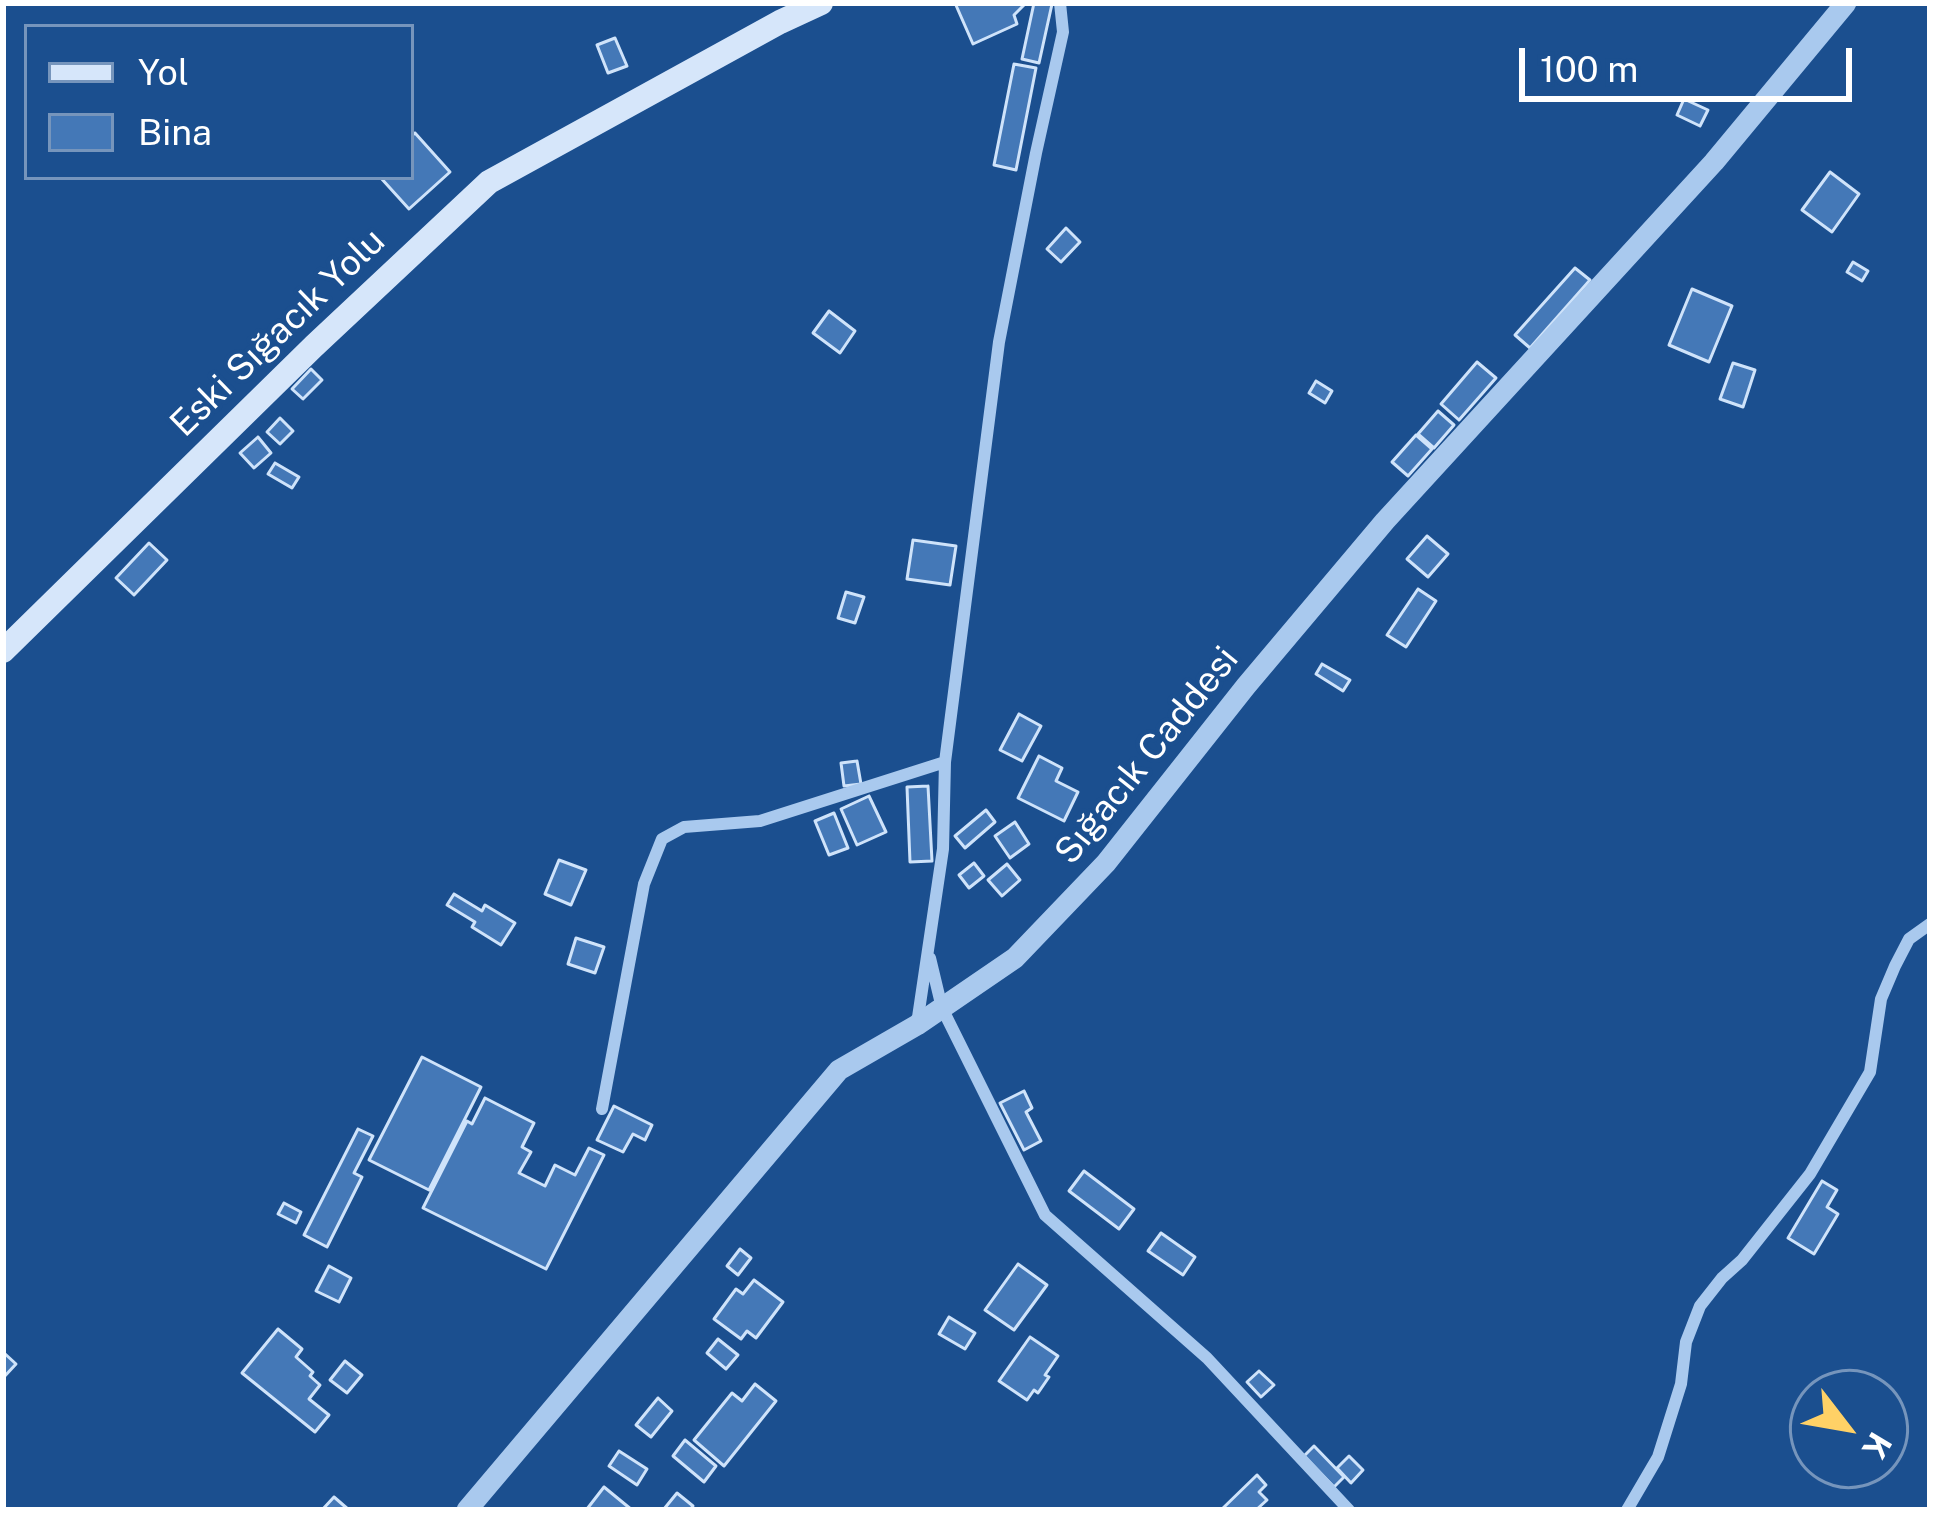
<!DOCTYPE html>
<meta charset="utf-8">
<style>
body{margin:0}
#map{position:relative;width:1933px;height:1513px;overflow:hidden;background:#1b4f8f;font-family:"Public Sans",sans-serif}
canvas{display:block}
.frame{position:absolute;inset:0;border:6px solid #fff;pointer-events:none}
.legend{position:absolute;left:24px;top:24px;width:390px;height:156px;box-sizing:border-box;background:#1b4f8f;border:3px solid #7695bc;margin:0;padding:15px 21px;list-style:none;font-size:36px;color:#fff}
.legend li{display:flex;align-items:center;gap:24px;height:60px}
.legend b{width:60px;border:3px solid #7695bc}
.north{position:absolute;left:1789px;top:1369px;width:120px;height:120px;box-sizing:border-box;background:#1b4f8f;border:3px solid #7695bc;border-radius:50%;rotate:121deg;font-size:33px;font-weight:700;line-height:48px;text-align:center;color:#fff}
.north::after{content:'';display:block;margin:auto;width:42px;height:54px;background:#ffd166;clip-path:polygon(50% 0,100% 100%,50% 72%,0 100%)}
.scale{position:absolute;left:1519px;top:48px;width:333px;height:54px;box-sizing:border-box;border:6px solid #fff;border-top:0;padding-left:15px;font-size:36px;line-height:42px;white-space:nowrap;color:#fff;-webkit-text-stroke:9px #1b4f8f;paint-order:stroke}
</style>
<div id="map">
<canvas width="1933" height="1513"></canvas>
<div class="frame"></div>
<ul class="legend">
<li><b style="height:15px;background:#d6e6fa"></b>Yol</li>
<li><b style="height:33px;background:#4478b7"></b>Bina</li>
</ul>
<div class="north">K</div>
<div class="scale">100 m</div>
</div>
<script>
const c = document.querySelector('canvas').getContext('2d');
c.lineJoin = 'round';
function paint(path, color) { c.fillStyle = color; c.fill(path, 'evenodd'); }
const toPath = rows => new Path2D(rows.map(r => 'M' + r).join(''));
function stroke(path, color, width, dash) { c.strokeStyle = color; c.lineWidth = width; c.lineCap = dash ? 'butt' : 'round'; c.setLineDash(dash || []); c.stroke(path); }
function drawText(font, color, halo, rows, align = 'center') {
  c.font = font + ' "Public Sans",sans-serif'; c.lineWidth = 9; c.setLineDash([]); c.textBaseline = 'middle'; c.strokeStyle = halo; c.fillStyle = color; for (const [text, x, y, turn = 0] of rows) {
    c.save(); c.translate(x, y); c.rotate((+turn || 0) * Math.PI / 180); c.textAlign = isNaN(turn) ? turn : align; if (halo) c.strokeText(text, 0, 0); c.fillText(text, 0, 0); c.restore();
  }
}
const building = toPath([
 [955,3,1026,3,1014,15,1017,24,973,44,955,3],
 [1034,3,1052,4,1039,63,1022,59,1034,3],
 [615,38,627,66,608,73,597,45,615,38],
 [1014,64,1036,68,1016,170,994,165,1014,64],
 [1684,99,1708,110,1700,126,1677,115,1684,99],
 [415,133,450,172,409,209,380,177,411,177,411,136,415,133],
 [1830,172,1859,194,1832,232,1802,210,1830,172],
 [1066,228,1080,242,1061,262,1047,249,1066,228],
 [1853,262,1868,271,1862,281,1847,272,1853,262],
 [1575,268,1590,280,1530,348,1515,335,1575,268],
 [1692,289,1732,306,1709,362,1669,345,1692,289],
 [829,311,855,331,840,353,813,333,829,311],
 [1477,362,1496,378,1459,420,1441,404,1477,362],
 [1733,363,1755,370,1743,407,1720,399,1733,363],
 [311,369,322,380,303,399,292,389,311,369],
 [1316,381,1332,391,1325,403,1309,393,1316,381],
 [1438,411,1454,425,1434,448,1418,434,1438,411],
 [280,418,293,431,280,444,267,432,280,418],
 [1416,435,1432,449,1408,476,1392,462,1416,435],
 [258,437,271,453,254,468,240,453,258,437],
 [275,463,299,477,292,488,268,474,275,463],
 [1427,536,1448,554,1428,577,1407,559,1427,536],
 [913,540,956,546,950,585,907,579,913,540],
 [149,543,167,560,134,595,116,578,149,543],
 [1418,589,1436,601,1406,647,1387,635,1418,589],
 [846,592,864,597,855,623,838,618,846,592],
 [1322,664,1350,680,1343,691,1316,674,1322,664],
 [1019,714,1041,726,1022,761,1000,750,1019,714],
 [1039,756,1062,768,1056,781,1078,792,1064,821,1018,798,1039,756],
 [857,761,861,784,844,786,841,763,857,761],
 [928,786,932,861,910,862,907,787,928,786],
 [869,796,886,832,857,845,841,809,869,796],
 [986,810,995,822,965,848,955,836,986,810],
 [834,813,848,848,829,855,815,821,834,813],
 [1015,822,1029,844,1010,858,995,836,1015,822],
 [559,860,586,870,571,905,545,894,559,860],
 [974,863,984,876,969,888,959,875,974,863],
 [1007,864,1020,880,1002,896,988,880,1007,864],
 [454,894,482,911,485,905,515,923,501,945,472,927,475,922,447,905,454,894],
 [576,938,604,947,595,973,568,964,576,938],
 [422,1057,481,1087,429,1190,369,1160,422,1057],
 [1024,1091,1032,1108,1026,1112,1041,1141,1024,1150,1000,1103,1024,1091],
 [485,1098,534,1123,522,1147,531,1152,519,1173,545,1186,555,1165,575,1175,589,1148,604,1155,546,1269,423,1208,467,1121,472,1124,485,1098],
 [614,1106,652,1125,645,1140,633,1134,623,1152,597,1140,614,1106],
 [358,1129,373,1136,354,1173,362,1177,327,1247,304,1235,358,1129],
 [1084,1171,1134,1209,1119,1229,1069,1191,1084,1171],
 [1822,1181,1837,1190,1827,1207,1838,1214,1814,1254,1788,1238,1822,1181],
 [284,1203,301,1212,296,1223,278,1214,284,1203],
 [1161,1233,1195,1257,1183,1275,1148,1251,1161,1233],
 [740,1249,751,1258,738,1275,727,1266,740,1249],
 [1018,1264,1047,1285,1014,1330,985,1310,1018,1264],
 [329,1266,351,1278,339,1302,316,1291,329,1266],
 [754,1280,783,1302,756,1338,747,1331,741,1339,714,1319,736,1289,743,1294,754,1280],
 [949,1317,975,1333,965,1349,939,1334,949,1317],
 [278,1329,302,1349,296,1357,313,1372,310,1376,320,1385,309,1399,329,1415,315,1432,242,1373,278,1329],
 [1030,1337,1058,1356,1045,1375,1049,1377,1038,1393,1034,1390,1027,1400,999,1381,1030,1337],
 [718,1339,738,1355,726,1369,707,1353,718,1339],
 [3,1352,16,1364,3,1378,3,1352],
 [345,1361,362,1375,347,1393,330,1380,345,1361],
 [1259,1371,1274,1385,1261,1397,1247,1382,1259,1371],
 [755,1384,776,1401,724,1466,694,1440,732,1393,742,1401,755,1384],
 [658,1398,672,1411,651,1437,636,1425,658,1398],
 [685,1440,716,1466,704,1482,673,1456,685,1440],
 [1314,1446,1344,1477,1334,1487,1304,1456,1314,1446],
 [619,1451,647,1469,637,1485,609,1466,619,1451],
 [1349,1456,1363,1470,1351,1483,1337,1468,1349,1456],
 [1257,1475,1266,1485,1259,1492,1267,1500,1256,1510,1221,1510,1257,1475],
 [604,1487,632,1510,587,1509,604,1487],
 [677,1493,693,1506,690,1510,664,1509,677,1493],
 [334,1497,349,1510,322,1510,334,1497]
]);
paint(building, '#4478b7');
stroke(building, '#cfe3fa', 3);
stroke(toPath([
 [930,958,942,1008,1045,1215,1207,1358,1349,1510],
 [917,1024,943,849,945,762,999,342,1036,153,1063,32,1060,3],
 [602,1109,644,884,662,839,684,827,760,821,945,762],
 [1627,1510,1658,1457,1681,1384,1686,1342,1700,1306,1722,1278,1742,1260,1810,1174,1870,1072,1881,999,1895,966,1909,939,1930,924]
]), '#a9c9ee', 12);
stroke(toPath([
 [467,1510,839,1070,917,1025,1015,958,1106,863,1246,686,1385,521,1714,162,1846,3]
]), '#a9c9ee', 21);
stroke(toPath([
 [3,651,314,346,489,182,780,22,821,3]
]), '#d6e6fa', 24);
drawText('36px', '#fff', '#1b4f8f', [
 ["Eski Sığacık Yolu",278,333,-44],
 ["Sığacık Caddesi",1147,756,-51]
]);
</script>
